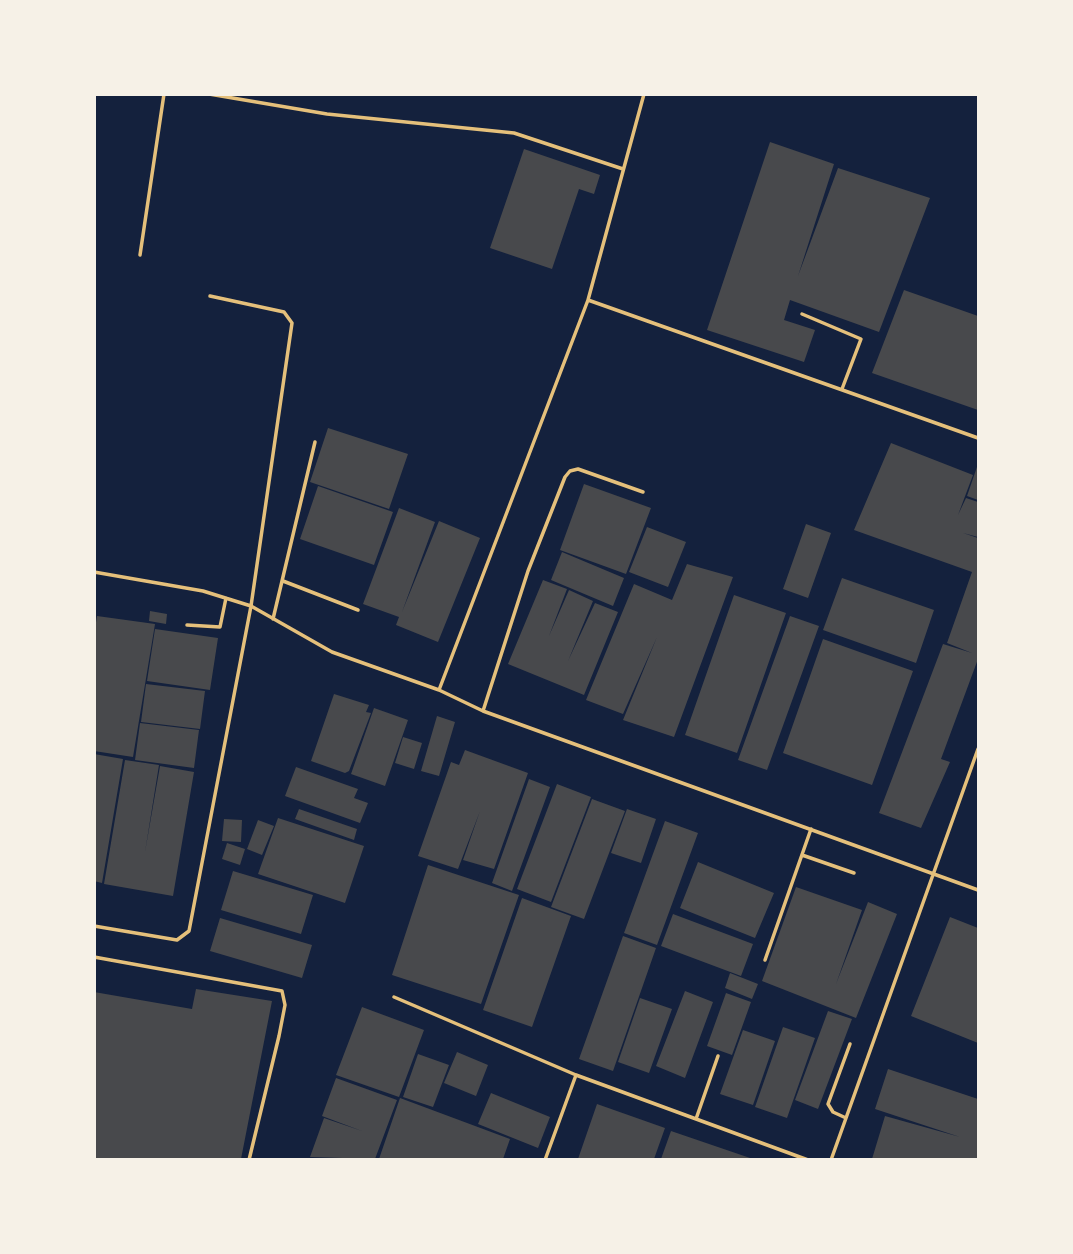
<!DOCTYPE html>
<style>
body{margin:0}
#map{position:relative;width:1073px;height:1254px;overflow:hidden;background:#14213d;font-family:Arial,sans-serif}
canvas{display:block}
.frame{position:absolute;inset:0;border:96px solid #f6f1e7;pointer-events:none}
</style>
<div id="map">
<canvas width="1073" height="1254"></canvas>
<div class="frame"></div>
</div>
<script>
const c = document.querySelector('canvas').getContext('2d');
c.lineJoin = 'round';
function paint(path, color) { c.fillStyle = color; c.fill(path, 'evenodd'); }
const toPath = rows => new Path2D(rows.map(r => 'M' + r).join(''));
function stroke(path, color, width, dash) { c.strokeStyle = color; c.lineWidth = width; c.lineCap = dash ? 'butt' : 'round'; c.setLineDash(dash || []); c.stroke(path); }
paint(toPath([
 [770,142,834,164,798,276,838,168,930,198,879,332,790,300,784,320,815,330,804,362,707,330],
 [524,149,600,175,594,194,579,189,552,269,490,248],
 [904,290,978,316,978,410,872,373],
 [328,428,408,454,389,509,310,482],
 [891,443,973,475,958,515,966,498,978,502,978,537,963,533,978,538,978,659,941,759,950,762,921,828,879,813,943,644,972,653,947,643,972,572,854,530],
 [978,464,978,500,967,496],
 [584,484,651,508,626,574,560,550],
 [318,486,393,512,374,565,300,539],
 [399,508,435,522,402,612,439,521,480,538,438,642,396,625,399,617,363,604],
 [806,524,831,533,808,598,783,589],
 [647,527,686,542,668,587,629,572],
 [562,552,624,578,613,606,551,580],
 [687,564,733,577,674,737,623,720,657,637,623,714,586,700,634,584,672,600],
 [842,578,934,610,916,663,823,630],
 [543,580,567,589,549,636,569,590,593,601,568,661,595,603,618,612,584,695,508,664],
 [734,595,786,613,737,753,685,735],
 [150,611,167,614,166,624,149,621],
 [97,616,155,624,133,757,94,751,94,635],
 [790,616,819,626,767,770,738,760],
 [155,629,218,638,210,690,147,681],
 [823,639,913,671,872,785,783,753],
 [146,684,205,691,200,729,141,722],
 [334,694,369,705,366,712,371,713,349,771,345,773,311,761],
 [374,708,408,720,385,786,351,774],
 [437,716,455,722,439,776,421,771],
 [140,723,199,730,194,768,135,760],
 [403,737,422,743,414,769,395,763],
 [465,750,528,773,494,869,463,860,480,811,458,869,418,856,451,762,459,765],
 [94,754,123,759,102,883,94,881],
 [125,760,159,765,145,852,160,766,194,772,173,896,104,884],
 [296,767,358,789,354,798,368,803,360,823,285,796],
 [529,779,550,787,512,891,492,883],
 [557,784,591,797,551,902,517,889],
 [592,799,625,811,584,919,551,907],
 [299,809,357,829,354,840,295,819],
 [627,809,656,819,641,863,611,853],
 [278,818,364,846,345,903,258,874],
 [224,819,242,820,241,842,222,841],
 [258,820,274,826,262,855,247,849],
 [665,821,698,833,657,945,624,933],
 [227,843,245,849,240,865,222,859],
 [698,862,774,893,755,938,680,908],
 [428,865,519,895,481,1004,392,975],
 [233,871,313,895,301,934,221,910],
 [796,887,862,910,836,984,868,902,897,914,856,1018,762,981],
 [522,898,571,916,532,1027,483,1010],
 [673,914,753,944,741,976,661,946],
 [950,917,978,928,978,1043,911,1016],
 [220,918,312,945,302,978,210,951],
 [623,936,656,948,613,1071,579,1059],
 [730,973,758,984,752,999,725,988],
 [196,989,272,1001,241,1159,94,1159,94,992,192,1009],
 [685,991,713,1002,685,1078,656,1066],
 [726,993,751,1002,732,1055,707,1046],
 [640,998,672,1009,649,1073,618,1062],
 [362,1007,424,1030,399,1097,336,1075],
 [828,1011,852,1019,818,1109,795,1100],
 [783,1027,815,1038,787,1118,755,1107],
 [743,1030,775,1041,753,1105,720,1094],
 [457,1052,488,1065,476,1096,444,1083],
 [418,1054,449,1065,433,1107,403,1097],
 [888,1069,978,1099,978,1159,872,1159,885,1116,960,1137,875,1109],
 [336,1078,397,1100,375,1159,310,1157,324,1118,362,1131,322,1116],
 [491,1093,550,1117,538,1148,478,1124],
 [400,1098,510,1139,503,1159,379,1159],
 [597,1104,665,1128,654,1159,578,1159],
 [671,1131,753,1159,661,1159]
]), '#48494c');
stroke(toPath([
 [209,94,327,114,514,133,623,169],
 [140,255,164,94],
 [588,300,644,94],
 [802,314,861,339,842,389],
 [94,572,203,591,251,606,332,652,439,690,483,711,978,890],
 [283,581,358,610],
 [273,619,315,442],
 [187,625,220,627,226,598],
 [439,690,588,300,978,438],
 [483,711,528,571,565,477,570,471,578,469,643,492],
 [802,855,854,873],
 [94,926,177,940,189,931,251,606,292,323,284,312,210,296],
 [94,957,282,991,285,1005,279,1036,249,1160],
 [765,960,811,829],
 [394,997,576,1075,808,1160],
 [846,1118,833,1112,828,1104,850,1044],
 [696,1119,718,1056],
 [545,1160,576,1075],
 [831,1160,978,749]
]), '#e5c07b', 3.5);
</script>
